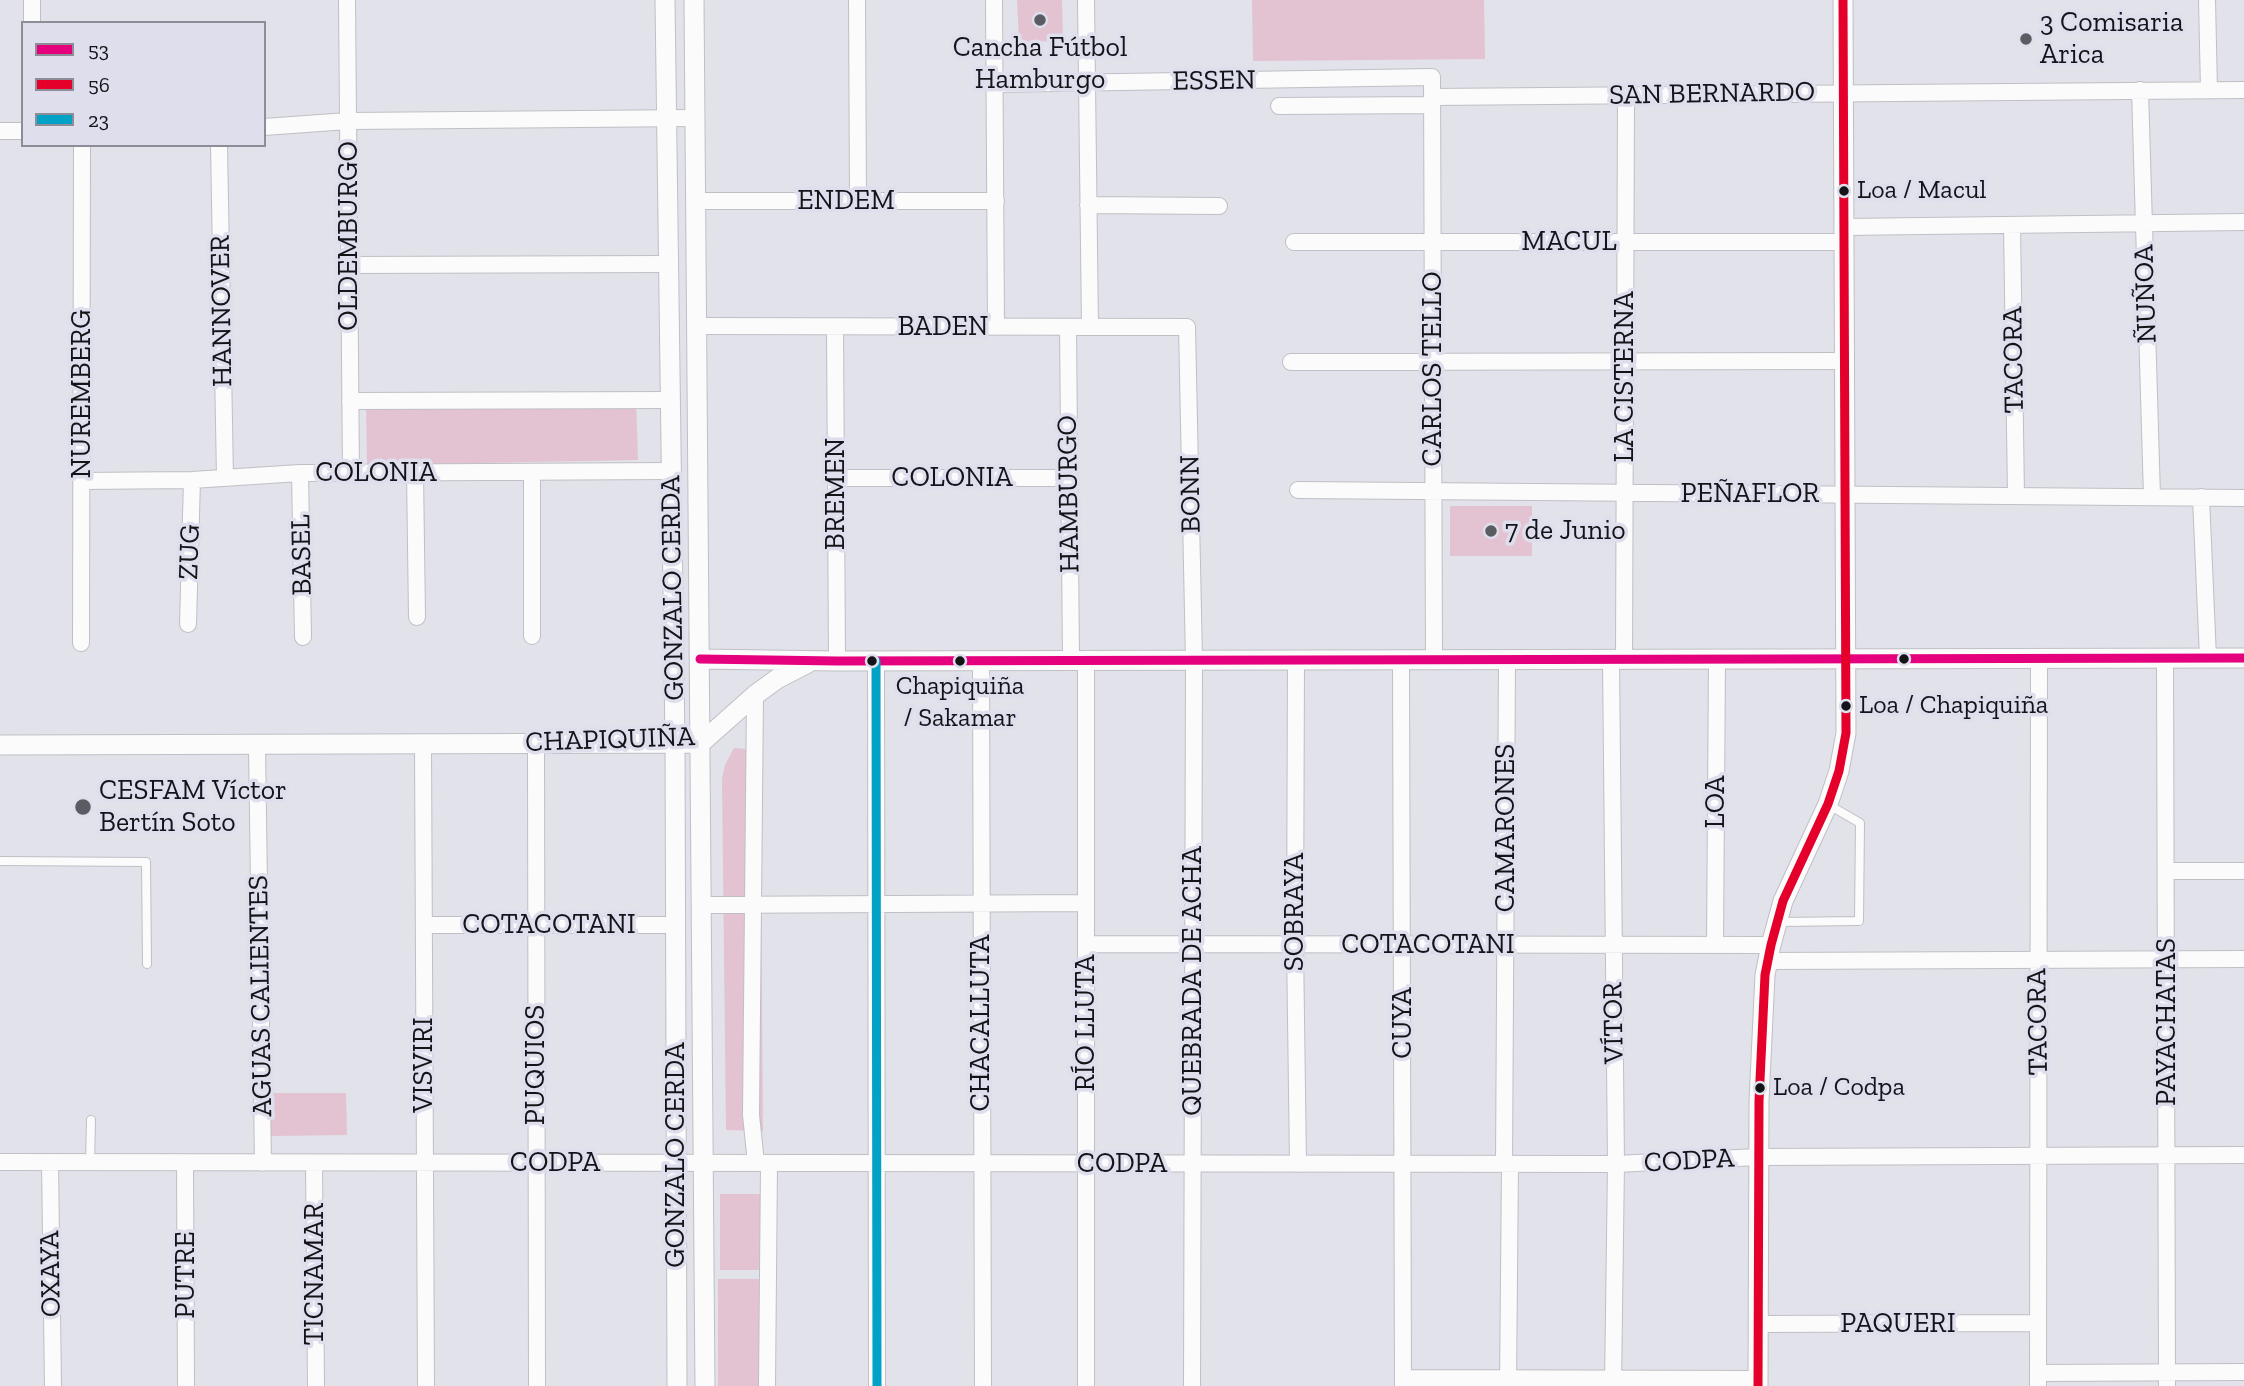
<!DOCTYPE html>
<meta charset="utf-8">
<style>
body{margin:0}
#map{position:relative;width:2244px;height:1386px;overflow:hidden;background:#e2e2ea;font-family:"Zilla Slab",serif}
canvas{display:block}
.legend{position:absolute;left:21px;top:21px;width:245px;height:126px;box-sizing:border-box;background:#dfdeed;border:2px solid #8d8d98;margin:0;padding:9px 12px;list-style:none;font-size:21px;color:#131318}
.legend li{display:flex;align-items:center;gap:14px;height:35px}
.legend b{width:35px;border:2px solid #8d8d98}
</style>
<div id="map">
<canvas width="2244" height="1386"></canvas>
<ul class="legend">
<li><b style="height:9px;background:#e5007d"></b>53</li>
<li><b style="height:9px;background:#e4002b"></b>56</li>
<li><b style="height:9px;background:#01a2c5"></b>23</li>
</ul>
</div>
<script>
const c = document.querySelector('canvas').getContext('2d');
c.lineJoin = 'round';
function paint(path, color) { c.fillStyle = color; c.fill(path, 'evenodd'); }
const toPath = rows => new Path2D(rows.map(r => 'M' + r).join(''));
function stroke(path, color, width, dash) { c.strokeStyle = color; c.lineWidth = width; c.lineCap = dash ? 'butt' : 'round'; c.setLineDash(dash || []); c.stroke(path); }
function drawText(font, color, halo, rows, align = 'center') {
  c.font = font + ' "Zilla Slab",serif'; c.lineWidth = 7; c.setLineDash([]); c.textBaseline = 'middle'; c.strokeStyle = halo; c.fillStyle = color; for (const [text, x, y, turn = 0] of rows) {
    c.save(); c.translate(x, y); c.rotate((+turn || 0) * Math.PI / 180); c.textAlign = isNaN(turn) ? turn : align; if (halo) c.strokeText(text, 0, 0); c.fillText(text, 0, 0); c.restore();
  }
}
paint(toPath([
 [1017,0,1062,0,1063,41,1019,42],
 [1252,0,1484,0,1485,59,1253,61],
 [636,399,638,460,367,465,366,403],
 [1450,506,1532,506,1532,556,1450,556],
 [734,748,760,750,763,1131,726,1130,722,779,725,765],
 [271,1093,346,1093,347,1135,271,1136],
 [720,1194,765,1194,765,1270,720,1270],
 [718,1279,762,1279,762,1386,718,1386]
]), '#e3c2d1');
const service = toPath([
 [0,861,146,862,147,964],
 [1779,922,1859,921,1860,823,1829,805],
 [90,1163,91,1120]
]);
const minor = toPath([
 [32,0,32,23],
 [347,0,351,473],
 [857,0,858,201],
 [994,0,996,327],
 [1086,0,1090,327],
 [2207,0,2209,90],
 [995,84,1432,77,1434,660],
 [2140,90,2152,497],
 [1432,97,2244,90],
 [1279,106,1432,105],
 [264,127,348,121,696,118],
 [0,131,23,131],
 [219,145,225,478],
 [697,201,996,201],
 [1088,205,1219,206],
 [2012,225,2016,496],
 [1844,227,2244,222],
 [1294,242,1844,242],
 [349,265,668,264],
 [698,326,1187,327,1194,660,1192,1386],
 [835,327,837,661],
 [1068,327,1071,660],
 [1291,362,1845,361],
 [350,401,670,400],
 [415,472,417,617],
 [532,472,532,636],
 [300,473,303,637],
 [836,478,1069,478],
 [81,481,192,480,300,473,671,471],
 [1298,490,2244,498],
 [2201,497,2208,658],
 [188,624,192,480],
 [81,643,82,145],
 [2165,658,2167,1386],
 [1611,659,1616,1164,1613,1386],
 [1624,659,1626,95],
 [1296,660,1295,944,1298,1164],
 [1401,660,1403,1386],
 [876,661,877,1386],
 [981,661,983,1386],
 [755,695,751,1115,756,1163],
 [536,744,537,1386],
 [423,745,426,1386],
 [257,746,263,1163],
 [2166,871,2244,871],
 [702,905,1086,903],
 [424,925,675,925],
 [1086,944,1771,945],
 [1715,945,1717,659],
 [1768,961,2244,959],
 [0,1162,1616,1164,1758,1157,2244,1155],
 [50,1162,53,1386],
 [185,1163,186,1386],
 [314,1163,316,1386],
 [1504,1164,1507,660],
 [1758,1324,2038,1323],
 [2038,1373,2244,1372],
 [1403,1378,1758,1379],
 [767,1386,769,1163],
 [1086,1386,1086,660],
 [1508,1386,1510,1164],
 [2038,1386,2039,659]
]);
const tertiary = toPath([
 [665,0,675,742,677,1386],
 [694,0,705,1386],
 [700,659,837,661,2244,658],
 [0,745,701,743,755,695,777,679,808,663],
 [1758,1386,1759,1101,1765,975,1771,945,1783,901,1828,804,1839,771,1846,733,1843,0]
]);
stroke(service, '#bfbfc5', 10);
stroke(minor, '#bfbfc5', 18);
stroke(tertiary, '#bfbfc5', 21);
stroke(service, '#fbfbfc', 8);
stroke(minor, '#fbfbfc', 16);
stroke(tertiary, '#fbfbfc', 19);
stroke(toPath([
 [700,659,837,661,2244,658]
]), '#e5007d', 9);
stroke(toPath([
 [1758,1386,1759,1101,1765,975,1771,945,1783,901,1828,804,1839,771,1846,733,1843,0]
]), '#e4002b', 9);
stroke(toPath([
 [876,661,877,1386]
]), '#01a2c5', 9);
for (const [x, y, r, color] of [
 [1040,20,7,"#5b5b62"],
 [2026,39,7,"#5b5b62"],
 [1844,191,6,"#131318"],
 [1491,531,7,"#5b5b62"],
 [1904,659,6,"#131318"],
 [872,661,6,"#131318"],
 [960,661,6,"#131318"],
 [1846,706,6,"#131318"],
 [83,807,9,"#5b5b62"],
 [1760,1088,6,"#131318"]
]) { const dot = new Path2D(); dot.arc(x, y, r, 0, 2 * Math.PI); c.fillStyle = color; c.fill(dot); stroke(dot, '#dfdeed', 2.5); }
drawText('26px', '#131318', '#dfdeed', [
 ["Loa / Macul",1857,191],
 ["Chapiquiña",960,687,"center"],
 ["/ Sakamar",960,719,"center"],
 ["Loa / Chapiquiña",1859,706],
 ["Loa / Codpa",1773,1088]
], 'left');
drawText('28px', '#131318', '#dfdeed', [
 ["3 Comisaria",2040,23],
 ["Arica",2040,55],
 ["Cancha Fútbol",1040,48,"center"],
 ["Hamburgo",1040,80,"center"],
 ["7 de Junio",1505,531],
 ["CESFAM Víctor",99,791],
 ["Bertín Soto",99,823]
], 'left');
drawText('28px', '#131318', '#dfdeed', [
 ["ESSEN",1214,81,-1],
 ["SAN BERNARDO",1712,94,-1],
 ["ENDEM",846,201],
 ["OLDEMBURGO",349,236,-90],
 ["MACUL",1569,242],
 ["ÑUÑOA",2146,294,-92],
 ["HANNOVER",222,311,-91],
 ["BADEN",943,327],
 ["TACORA",2014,360,-91],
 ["CARLOS TELLO",1433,369,-90],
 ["LA CISTERNA",1625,377,-90],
 ["NUREMBERG",82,394,-90],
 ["COLONIA",376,473],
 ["COLONIA",952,478],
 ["BREMEN",836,494,-90],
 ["HAMBURGO",1069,494,-91],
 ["BONN",1191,494,-91],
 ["PEÑAFLOR",1750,494],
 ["ZUG",190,552,-88],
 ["BASEL",302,555,-91],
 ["GONZALO CERDA",673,588,-91],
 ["CHAPIQUIÑA",610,740,-2],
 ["LOA",1716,802,-90],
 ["CAMARONES",1506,828,-90],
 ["SOBRAYA",1295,912,-90],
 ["COTACOTANI",549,925],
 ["COTACOTANI",1428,945],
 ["QUEBRADA DE ACHA",1193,981,-90],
 ["AGUAS CALIENTES",261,996,-91],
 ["TACORA",2038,1022,-91],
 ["PAYACHATAS",2167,1022,-90],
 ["CHACALLUTA",981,1023,-90],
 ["RÍO LLUTA",1086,1023,-90],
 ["CUYA",1403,1023,-90],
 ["VÍTOR",1614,1023,-91],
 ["VISVIRI",424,1065,-90],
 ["PUQUIOS",536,1065,-90],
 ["GONZALO CERDA",676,1155,-90],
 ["CODPA",1689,1161,-3],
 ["CODPA",555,1163],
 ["CODPA",1122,1164],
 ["OXAYA",51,1274,-91],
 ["TICNAMAR",315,1274,-90],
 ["PUTRE",186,1275,-90],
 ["PAQUERI",1898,1324]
]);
</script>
